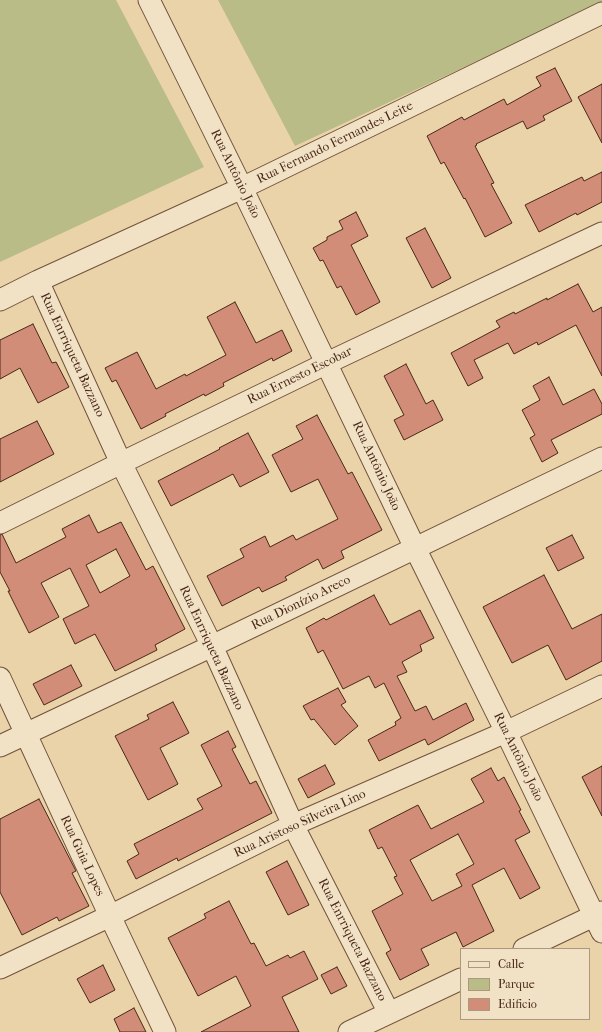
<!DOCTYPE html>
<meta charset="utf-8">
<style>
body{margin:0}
#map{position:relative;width:602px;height:1032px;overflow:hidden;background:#ead3a8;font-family:"IM FELL French Canon",serif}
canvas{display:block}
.legend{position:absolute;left:460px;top:948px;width:130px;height:72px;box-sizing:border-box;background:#f1e2c6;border:1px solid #ae9780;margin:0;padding:5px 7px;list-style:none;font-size:12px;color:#4a2718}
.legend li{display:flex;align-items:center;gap:8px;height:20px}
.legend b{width:20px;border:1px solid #ae9780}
</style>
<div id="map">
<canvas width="602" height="1032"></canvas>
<ul class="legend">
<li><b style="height:5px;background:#f1e2c6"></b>Calle</li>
<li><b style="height:11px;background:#b9bc86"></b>Parque</li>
<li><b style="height:11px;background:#d28d79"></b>Edificio</li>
</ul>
</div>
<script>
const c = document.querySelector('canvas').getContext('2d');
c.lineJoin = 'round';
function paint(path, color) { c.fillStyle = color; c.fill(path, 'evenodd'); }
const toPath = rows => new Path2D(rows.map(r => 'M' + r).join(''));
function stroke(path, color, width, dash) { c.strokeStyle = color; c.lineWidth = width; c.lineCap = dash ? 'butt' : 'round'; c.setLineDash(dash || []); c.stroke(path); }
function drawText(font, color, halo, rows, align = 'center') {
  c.font = font + ' "IM FELL French Canon",serif'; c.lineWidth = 3.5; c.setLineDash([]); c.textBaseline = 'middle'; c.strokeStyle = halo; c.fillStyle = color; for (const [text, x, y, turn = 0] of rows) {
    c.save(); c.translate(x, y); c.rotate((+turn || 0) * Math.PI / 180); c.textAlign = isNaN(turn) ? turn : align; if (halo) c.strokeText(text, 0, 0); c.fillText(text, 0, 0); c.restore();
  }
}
paint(toPath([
 [0,0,116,0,204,167,0,262],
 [218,0,602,0,602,3,295,146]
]), '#b9bc86');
const building = toPath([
 [555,68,572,101,543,116,545,120,527,129,523,121,476,144,477,145,475,146,494,183,491,184,512,223,485,237,465,198,464,199,444,162,441,164,427,136,462,117,464,120,504,99,507,105,541,86,536,77,555,68],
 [602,84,602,143,578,97,602,84],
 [602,172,602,202,577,215,576,213,539,232,525,205,582,177,584,181,602,172],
 [356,212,368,236,351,245,380,302,356,315,341,286,337,288,323,260,320,261,313,248,327,240,327,237,343,229,339,221,356,212],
 [425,228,451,278,432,288,406,238,425,228],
 [578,284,593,312,602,307,602,376,576,325,538,345,537,342,514,354,508,343,474,360,483,378,468,386,451,353,500,327,496,321,514,312,515,314,547,298,547,300,578,284],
 [235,302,256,343,282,330,292,351,273,361,272,358,223,383,224,386,205,396,204,394,165,414,166,416,141,429,116,380,112,382,105,368,137,352,156,389,185,374,186,376,226,355,207,317,235,302],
 [33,324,52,363,56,362,69,387,38,403,20,368,0,379,0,340,33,324],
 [406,364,426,404,433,400,443,420,404,440,394,420,404,415,384,376,406,364],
 [549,377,563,405,594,389,602,404,602,414,551,440,558,453,542,462,530,438,535,435,522,410,540,400,533,386,549,377],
 [317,415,348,474,352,472,382,530,341,551,344,558,323,569,318,559,285,577,287,580,262,592,259,587,222,606,207,576,244,557,240,549,265,536,270,547,293,535,296,540,338,519,318,479,291,492,272,455,303,439,296,426,317,415],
 [37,421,54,454,0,482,0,439,37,421],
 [248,433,269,472,240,487,233,474,171,506,158,481,220,449,219,448,248,433],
 [89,515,98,533,121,522,146,570,153,566,185,629,155,645,157,650,115,671,95,634,75,644,63,619,89,606,70,568,41,583,59,617,29,633,8,591,10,591,0,572,0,535,2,534,16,563,66,537,62,529,89,515],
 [116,549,130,576,100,593,86,565,116,549],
 [572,535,584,558,558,571,546,548,572,535],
 [544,575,572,629,602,614,602,661,566,680,548,645,512,663,483,607,544,575],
 [374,595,390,625,420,610,434,638,420,645,422,651,402,662,407,672,397,676,415,711,426,706,433,720,466,703,474,720,428,745,425,739,379,761,368,740,396,725,395,722,401,718,384,683,375,688,369,676,343,689,323,650,318,653,306,628,324,618,326,620,374,595],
 [71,665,82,686,44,705,33,684,71,665],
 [338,688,346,702,341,705,358,726,335,745,314,719,311,720,303,706,338,688],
 [173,702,189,733,160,748,178,784,148,800,115,736,149,719,147,715,173,702],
 [228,731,236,747,232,749,250,784,256,781,272,813,178,861,177,858,136,879,127,861,139,854,134,844,203,809,197,799,222,786,201,745,228,731],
 [325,765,335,784,308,798,298,779,325,765],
 [602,766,602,816,582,777,602,766],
 [491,768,498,781,504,777,521,810,519,811,530,832,515,840,540,888,520,899,504,868,472,885,494,931,463,947,456,932,421,949,429,965,400,980,386,953,391,950,372,911,403,894,394,877,397,876,382,847,378,849,369,830,418,805,431,829,484,802,471,779,491,768],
 [458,834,474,864,456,874,462,886,432,901,410,860,458,834],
 [39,799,76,871,72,873,89,906,59,921,57,917,22,935,0,892,0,819,39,799],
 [287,861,309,905,288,915,266,872,287,861],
 [229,901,251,944,254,943,266,966,288,955,290,958,304,951,318,979,282,997,299,1032,201,1032,251,1006,236,976,198,996,168,938,206,918,204,914,229,901],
 [103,965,115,990,90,1003,77,979,103,965],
 [337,967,347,986,331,994,321,975,337,967],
 [134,1008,146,1032,120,1032,114,1019,134,1008]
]);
paint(building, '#d28d79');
stroke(building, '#4a2718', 1);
const minor = toPath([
 [149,0,242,188,415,548,506,732,602,932],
 [38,281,121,463,212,646,293,825,389,1013],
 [0,300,38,281,242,188,602,13],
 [0,523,121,463,327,363,602,233],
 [0,678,110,916,165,1032],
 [0,746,212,646,602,458],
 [524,949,602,912],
 [0,968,110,916,293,825,506,732,602,686],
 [349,1032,461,979]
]);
stroke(minor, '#72523c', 23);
stroke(minor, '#f1e2c6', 21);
drawText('13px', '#4a2718', '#f1e2c6', [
 ["Rua Fernando Fernandes Leite",335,143,-26],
 ["Rua Antônio João",235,174,64],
 ["Rua Enrriqueta Bazzano",72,355,65],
 ["Rua Ernesto Escobar",300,376,-26],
 ["Rua Antônio João",376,466,65],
 ["Rua Dionízio Areco",301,603,-26],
 ["Rua Enrriqueta Bazzano",211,648,65],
 ["Rua Antônio João",518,757,64],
 ["Rua Aristoso Silveira Lino",300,824,-25],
 ["Rua Guia Lopes",82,856,65],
 ["Rua Enrriqueta Bazzano",352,940,63]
]);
</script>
